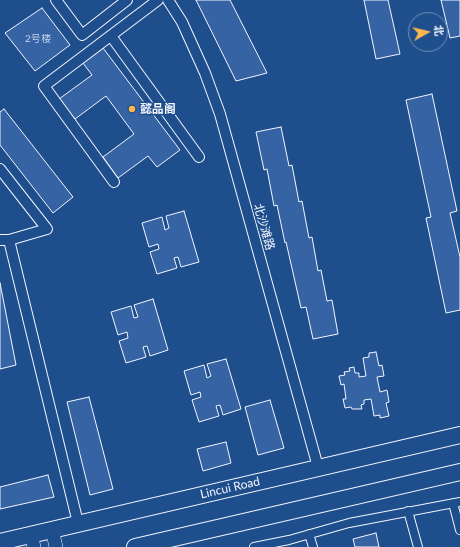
<!DOCTYPE html>
<meta charset="utf-8">
<style>
body{margin:0}
#map{position:relative;width:460px;height:547px;overflow:hidden;background:#1f4e8c;font-family:Lato,"Noto Sans SC",sans-serif}
canvas{display:block}
.north{position:absolute;left:408px;top:12px;width:40px;height:40px;box-sizing:border-box;background:#1f4e8c;border:1px solid #7391ba;border-radius:50%;rotate:82deg;font-size:11px;font-weight:700;line-height:16px;text-align:center;color:#f2f6ff}
.north::after{content:'';display:block;margin:auto;width:14px;height:18px;background:#ffb74d;clip-path:polygon(50% 0,100% 100%,50% 72%,0 100%)}
</style>
<div id="map">
<canvas width="460" height="547"></canvas>
<div class="north">北</div>
</div>
<script>
const c = document.querySelector('canvas').getContext('2d');
c.lineJoin = 'round';
function paint(path, color) { c.fillStyle = color; c.fill(path, 'evenodd'); }
const toPath = rows => new Path2D(rows.map(r => 'M' + r).join(''));
function stroke(path, color, width, dash) { c.strokeStyle = color; c.lineWidth = width; c.lineCap = dash ? 'butt' : 'round'; c.setLineDash(dash || []); c.stroke(path); }
function drawText(font, color, halo, rows, align = 'center') {
  c.font = font + ' Lato,"Noto Sans SC",sans-serif'; c.lineWidth = 3; c.setLineDash([]); c.textBaseline = 'middle'; c.strokeStyle = halo; c.fillStyle = color; for (const [text, x, y, turn = 0] of rows) {
    c.save(); c.translate(x, y); c.rotate((+turn || 0) * Math.PI / 180); c.textAlign = isNaN(turn) ? turn : align; if (halo) c.strokeText(text, 0, 0); c.fillText(text, 0, 0); c.restore();
  }
}
const building = toPath([
 [196,0,230,0,267,73,236,81,196,0],
 [364,0,388,0,400,54,376,59,364,0],
 [441,0,460,0,460,36,450,38,441,0],
 [42,8,70,45,35,71,5,33,42,8],
 [103,48,180,150,157,167,148,156,118,178,103,157,134,134,106,96,75,119,59,99,92,75,83,63,103,48],
 [432,94,457,211,450,213,460,257,460,310,446,313,426,218,431,217,406,100,432,94],
 [4,109,73,197,53,213,0,145,0,112,4,109],
 [281,127,289,166,292,165,299,202,302,201,309,238,312,237,318,271,321,270,327,301,332,300,338,334,313,339,306,307,301,308,286,242,285,243,277,205,274,206,267,169,264,170,256,132,281,127],
 [184,211,199,262,181,267,178,257,174,258,177,268,157,274,150,252,159,249,158,244,149,247,142,223,162,217,165,230,169,228,166,216,184,211],
 [0,283,16,365,0,369,0,283],
 [153,299,168,350,150,356,147,346,143,347,146,357,126,363,119,341,128,338,127,332,118,335,111,312,131,306,134,318,138,317,134,305,153,299],
 [376,352,379,366,382,365,384,376,377,377,380,392,387,390,389,402,386,403,389,416,380,418,380,415,374,416,371,399,364,400,364,404,361,405,362,409,352,409,351,407,345,408,343,399,346,399,344,384,341,385,339,376,345,375,344,372,350,371,349,368,354,367,355,373,359,373,359,377,366,376,363,358,369,357,369,353,376,352],
 [226,359,241,409,223,415,220,405,216,406,219,416,199,422,192,400,201,397,200,392,191,395,184,371,204,365,207,378,211,376,207,364,226,359],
 [89,397,113,489,90,495,67,402,89,397],
 [270,400,284,448,258,455,245,407,270,400],
 [226,442,231,463,203,471,197,449,226,442],
 [48,475,54,497,0,509,0,487,48,475],
 [376,533,379,547,355,547,353,539,376,533]
]);
paint(building, '#3563a3');
stroke(building, '#f2f6ff', 1);
const pedestrian = toPath([
 [453,503,460,530],
 [408,511,418,547],
 [309,534,313,547],
 [254,547,289,540,349,523,460,502]
]);
const minor = toPath([
 [56,0,82,35,127,0],
 [168,0,182,22,205,73,220,114,318,467],
 [111,36,199,157],
 [0,169,47,229,9,240,0,240],
 [114,182,44,86,158,0],
 [9,240,78,523]
]);
const tertiary = toPath([
 [52,529,56,547],
 [31,534,34,547]
]);
const primary = toPath([
 [0,542,460,435],
 [135,547,460,472]
]);
stroke(pedestrian, '#f2f6ff', 10);
stroke(minor, '#f2f6ff', 12);
stroke(tertiary, '#f2f6ff', 14);
stroke(primary, '#f2f6ff', 18);
stroke(pedestrian, '#1f4e8c', 8);
stroke(minor, '#1f4e8c', 10);
stroke(tertiary, '#1f4e8c', 13);
stroke(primary, '#1f4e8c', 16);
for (const [x, y, r, color] of [
 [132,109,4,"#ffb74d"]
]) { const dot = new Path2D(); dot.arc(x, y, r, 0, 2 * Math.PI); c.fillStyle = color; c.fill(dot); stroke(dot, '#1f4e8c', 1.5); }
drawText('10px', '#c3d1e8', null, [
 ["2号楼",38,39]
]);
drawText('bold 12px', '#f2f6ff', '#1f4e8c', [
 ["懿品阁",140,109]
], 'left');
drawText('12px', '#f2f6ff', '#1f4e8c', [
 ["北沙滩路",264,227,74],
 ["Lincui Road",230,488,-13]
]);
</script>
